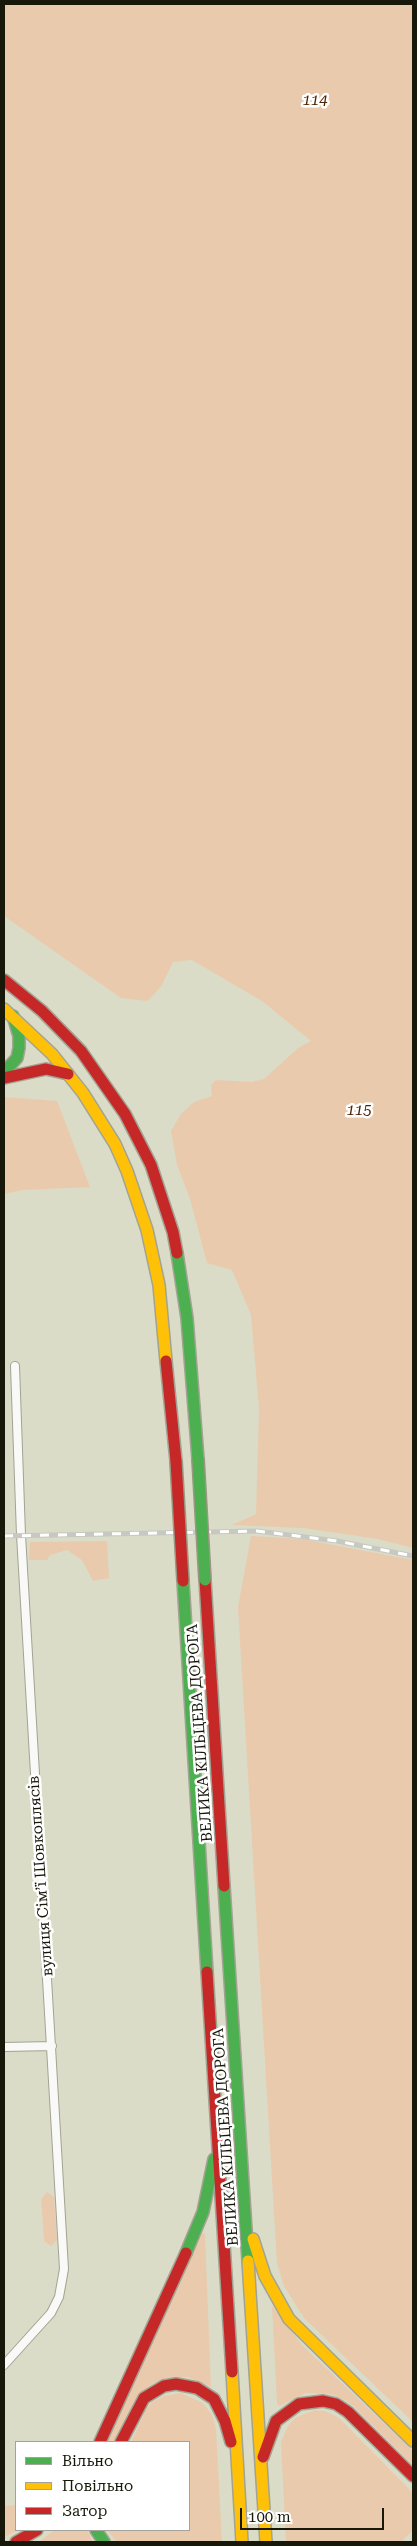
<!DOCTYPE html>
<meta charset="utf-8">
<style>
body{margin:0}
#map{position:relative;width:417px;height:2546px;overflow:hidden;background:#dadcc7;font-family:"Roboto Serif",serif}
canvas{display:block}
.frame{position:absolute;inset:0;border:5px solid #17180a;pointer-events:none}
.legend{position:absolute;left:15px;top:2441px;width:175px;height:90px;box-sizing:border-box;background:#fff;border:1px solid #a2a39d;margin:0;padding:6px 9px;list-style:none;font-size:15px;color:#17180a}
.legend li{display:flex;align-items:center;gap:10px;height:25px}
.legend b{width:25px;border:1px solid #a2a39d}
.scale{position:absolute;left:240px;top:2508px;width:144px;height:22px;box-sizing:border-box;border:2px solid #17180a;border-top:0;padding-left:6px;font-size:15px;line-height:18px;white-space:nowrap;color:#17180a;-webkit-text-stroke:4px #fff;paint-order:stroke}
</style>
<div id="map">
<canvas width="417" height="2546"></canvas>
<div class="frame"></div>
<ul class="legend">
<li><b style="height:6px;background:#4caf50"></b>Вільно</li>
<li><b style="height:6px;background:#ffc107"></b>Повільно</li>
<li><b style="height:6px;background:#c62828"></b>Затор</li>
</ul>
<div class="scale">100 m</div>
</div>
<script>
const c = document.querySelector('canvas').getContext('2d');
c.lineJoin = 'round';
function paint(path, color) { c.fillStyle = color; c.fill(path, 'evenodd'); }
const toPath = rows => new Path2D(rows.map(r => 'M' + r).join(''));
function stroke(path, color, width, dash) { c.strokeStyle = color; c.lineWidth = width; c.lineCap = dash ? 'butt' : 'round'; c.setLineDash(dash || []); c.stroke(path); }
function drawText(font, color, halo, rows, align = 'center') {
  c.font = font + ' "Roboto Serif",serif'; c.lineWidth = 5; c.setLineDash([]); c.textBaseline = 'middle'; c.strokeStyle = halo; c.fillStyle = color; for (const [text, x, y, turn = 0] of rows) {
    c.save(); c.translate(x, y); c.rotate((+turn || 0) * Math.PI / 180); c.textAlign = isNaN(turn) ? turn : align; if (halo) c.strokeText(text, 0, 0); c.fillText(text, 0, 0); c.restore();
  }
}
paint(toPath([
 [4,4,413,4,413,1548,378,1539,303,1528,232,1525,256,1514,259,1409,251,1315,232,1270,207,1263,190,1199,177,1165,171,1131,181,1114,194,1102,212,1096,211,1085,216,1080,252,1082,264,1079,298,1048,311,1041,262,1001,192,960,173,962,162,985,148,1001,121,998,4,916],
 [4,1097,57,1101,90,1187,22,1190,4,1194],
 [251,1536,302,1539,413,1560,413,2422,304,2318,284,2286,277,2263,238,1607],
 [107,1541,109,1578,93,1581,82,1560,67,1550,50,1555,47,1560,29,1560,30,1542],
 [47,2192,54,2197,57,2240,51,2246,44,2241,41,2199],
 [202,2233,205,2234,211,2387,188,2377,166,2378,154,2383,137,2396,113,2442,106,2442],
 [272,2306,302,2345,413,2451,413,2465,352,2405,341,2398,330,2394,305,2393,280,2406,277,2404],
 [181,2393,203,2403,212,2415,216,2429,222,2542,117,2542,107,2530,189,2530,189,2442,131,2442,146,2410,152,2402,164,2396],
 [315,2410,325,2411,339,2418,413,2493,413,2530,401,2542,286,2542,281,2442,288,2426,295,2418],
 [16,2505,18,2530,4,2537,4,2506],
 [54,2530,87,2530,93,2542,39,2542]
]), '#eacaad');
const street = toPath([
 [4,2047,52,2046],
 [4,2365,51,2313,59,2297,64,2269,21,1535,15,1366]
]);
const fast = toPath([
 [4,1072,17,1058,19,1048,19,1036,13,1016],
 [177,1253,187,1318,198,1459],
 [183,1581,207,1972],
 [224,1886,248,2261],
 [186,2253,203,2212,214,2159],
 [96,2530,104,2542]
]);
const slow = toPath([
 [4,1009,52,1054,83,1093,115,1144,127,1171,147,1230,159,1285,166,1361],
 [253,2239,265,2276,289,2319,413,2441],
 [248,2261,266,2542],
 [232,2372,242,2542]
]);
const jam = toPath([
 [4,980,42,1011,81,1051,125,1114,151,1165,173,1232,177,1253],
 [4,1078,46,1069,68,1074],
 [166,1361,176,1461],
 [205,1580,224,1886],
 [207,1972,232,2372],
 [100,2442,186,2253],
 [121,2442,144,2398,164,2386,176,2384,197,2388,214,2399,225,2421,231,2442],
 [263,2457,276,2421,299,2404,323,2401,336,2404,348,2412,413,2476],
 [16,2542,37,2530]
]);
stroke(street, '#a2a393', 10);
stroke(fast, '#a2a393', 14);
stroke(slow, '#a2a393', 14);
stroke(jam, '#a2a393', 14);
stroke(street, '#f9faf7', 8);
stroke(fast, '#4caf50', 11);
stroke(slow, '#ffc107', 11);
stroke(jam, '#c62828', 11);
const rail = toPath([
 [4,1536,257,1531,337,1541,413,1556]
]);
stroke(rail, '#c7c8c2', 5);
stroke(rail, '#fff', 3, [9]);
const fastBridge = toPath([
 [198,1459,205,1580]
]);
const jamBridge = toPath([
 [176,1461,183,1581]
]);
stroke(fastBridge, '#9a9783', 14, []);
stroke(jamBridge, '#9a9783', 14, []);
stroke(fastBridge, '#4caf50', 11);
stroke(jamBridge, '#c62828', 11);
drawText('italic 15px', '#522300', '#fff', [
 ["114",315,101],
 ["115",359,1111]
]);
drawText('15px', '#17180a', '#fff', [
 ["ВЕЛИКА КІЛЬЦЕВА ДОРОГА",200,1733,-94],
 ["вулиця Сімʼї Шовкоплясів",41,1876,-94],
 ["ВЕЛИКА КІЛЬЦЕВА ДОРОГА",226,2137,-94]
]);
</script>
